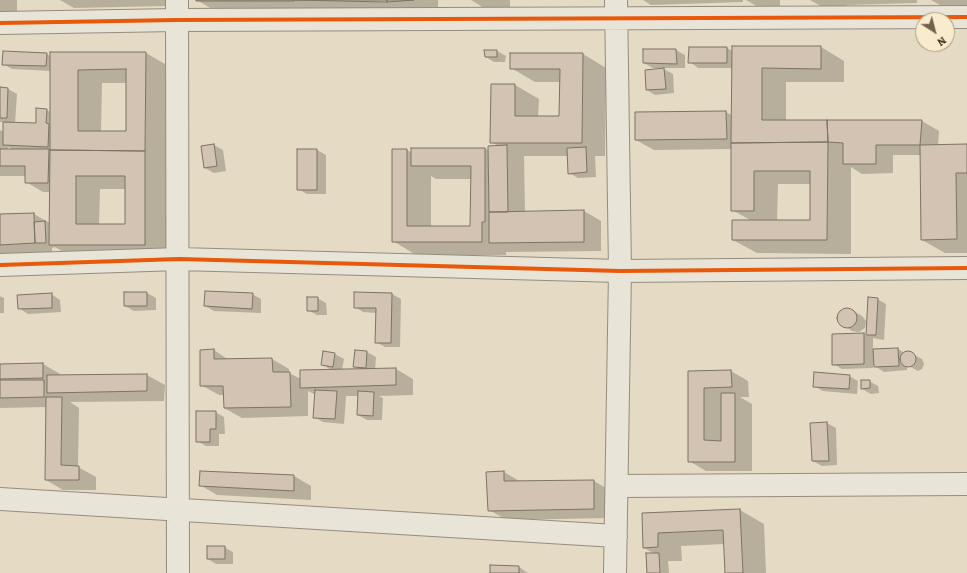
<!DOCTYPE html>
<style>
body{margin:0}
#map{position:relative;width:967px;height:573px;overflow:hidden;background:#e5dac3;font-family:Alegreya,serif}
canvas{display:block}
.north{position:absolute;left:915px;top:12px;width:40px;height:40px;box-sizing:border-box;background:#f8ebce;border:1px solid #a99980;border-radius:50%;rotate:144deg;font-size:11px;font-weight:700;line-height:16px;text-align:center;color:#321e0b}
.north::after{content:'';display:block;margin:auto;width:14px;height:18px;background:#71604b;clip-path:polygon(50% 0,100% 100%,50% 72%,0 100%)}
</style>
<div id="map">
<canvas width="967" height="573"></canvas>
<div class="north">N</div>
</div>
<script>
const c = document.querySelector('canvas').getContext('2d');
c.lineJoin = 'round';
function paint(path, color) { c.fillStyle = color; c.fill(path, 'evenodd'); }
const toPath = rows => new Path2D(rows.map(r => 'M' + r).join(''));
function stroke(path, color, width, dash) { c.strokeStyle = color; c.lineWidth = width; c.lineCap = dash ? 'butt' : 'round'; c.setLineDash(dash || []); c.stroke(path); }
paint(toPath([
 [0,0,17,0,17,11,0,12],
 [60,0,167,0,167,6,74,8],
 [197,0,438,0,438,14,215,11],
 [471,0,510,0,510,10,489,11],
 [643,0,743,0,743,2,651,5],
 [746,0,780,0,780,7,758,7],
 [810,0,917,0,917,3,847,5,847,8,824,8],
 [931,0,967,0,967,5,940,5],
 [821,47,844,61,844,82,786,82,786,121,922,121,939,131,938,146,967,145,967,253,945,253,922,240,921,155,893,155,893,173,862,174,851,167,851,254,757,253,733,240,752,221,732,210,732,149,654,150,636,140,726,112,733,116,733,68,698,68,690,62,727,48,733,51],
 [778,184,811,184,811,221,777,221],
 [644,50,676,50,685,55,685,68,662,68,673,74,674,93,655,95,647,90,660,68,653,68,644,63],
 [497,51,506,56,505,62,494,62,486,57],
 [146,53,170,67,168,258,74,258,55,247,52,248,52,253,0,255,0,215,34,214,50,223,50,192,43,192,26,182,26,176,0,176,0,130,4,132,4,122,0,122,0,88,8,89,17,94,15,123,37,124,46,110,51,112,51,71,12,69,3,64,47,54,51,57],
 [102,83,127,83,127,132,101,132],
 [8,147,14,150,8,150],
 [100,189,126,189,126,225,99,225],
 [583,54,606,68,605,156,595,156,596,177,578,178,569,173,568,156,524,156,525,212,584,211,601,221,601,251,506,252,506,255,416,255,393,241,407,150,412,153,412,149,485,148,489,151,499,146,491,142,515,85,539,99,538,117,560,117,561,82,535,82,511,68],
 [431,176,436,179,472,179,471,227,431,227],
 [214,145,223,150,226,171,214,173,205,168],
 [317,150,326,155,326,194,307,194,298,189],
 [147,293,156,298,156,310,134,311,125,306],
 [355,293,392,294,401,299,400,347,385,347,376,342,377,313,363,312,355,307],
 [51,294,60,300,61,312,28,314,19,308],
 [252,294,261,299,261,313,214,311,205,306],
 [0,296,4,298,4,313,0,313],
 [317,298,326,303,327,315,317,315,308,310],
 [869,298,877,299,886,304,884,340,873,338,873,350,898,349,905,353,908,352,922,359,924,364,922,369,918,371,907,365,907,370,884,372,873,365,873,368,842,369,833,364,833,335,864,334,867,336],
 [845,309,852,310,862,316,866,321,865,328,859,332,852,331,843,325,839,320,840,313],
 [214,350,229,360,272,359,289,369,289,373,301,379,332,370,322,365,323,353,335,354,344,359,342,370,360,370,354,366,356,351,367,352,376,357,375,370,396,369,413,379,413,395,379,396,383,398,382,420,367,420,358,415,359,396,346,396,344,424,323,422,314,417,316,395,308,391,308,416,242,418,224,408,224,395,219,395,201,385],
 [43,364,60,374,60,376,147,375,165,385,164,401,70,402,79,408,78,467,96,477,96,490,63,490,46,480,47,407,0,408,0,365],
 [731,371,748,381,749,397,740,397,752,404,752,471,706,471,689,461,689,372],
 [849,376,858,381,857,394,823,391,814,386],
 [869,381,878,386,879,393,871,394,862,389],
 [215,412,224,417,225,434,219,434,219,446,206,446,197,441],
 [827,423,836,428,837,465,822,466,813,461],
 [200,472,294,476,311,486,311,500,217,495,200,485],
 [504,472,521,482,594,481,611,491,611,518,507,520,489,510],
 [740,510,764,524,766,573,726,573,725,544,681,546,682,561,668,561,669,573,648,573,655,554,644,548,643,514],
 [224,547,233,552,233,564,216,564,208,559],
 [519,567,528,573,491,573]
]), '#0003');
const building = toPath([
 [196,0,294,0,294,1,196,1,196,0],
 [294,0,387,0,387,2,294,0],
 [387,0,414,0,387,2,387,0],
 [732,46,821,46,821,69,762,68,762,120,827,120,828,142,731,143,732,46],
 [689,47,727,47,727,63,688,63,689,47],
 [643,49,676,49,677,64,643,63,643,49],
 [484,50,497,50,497,57,485,57,484,50],
 [3,51,47,53,46,66,2,65,3,51],
 [50,52,146,52,145,151,50,150,50,52],
 [126,69,126,131,78,131,78,70,126,69],
 [510,53,583,53,582,143,490,143,491,84,515,84,515,116,559,116,560,69,510,69,510,53],
 [664,68,666,89,646,90,645,70,664,68],
 [0,87,8,88,7,118,0,118,0,87],
 [36,108,47,109,46,123,49,124,48,147,3,145,3,122,36,123,36,108],
 [726,111,727,139,635,140,635,112,726,111],
 [827,120,922,120,920,145,876,145,876,164,843,164,843,143,828,142,827,120],
 [828,142,827,240,732,240,732,220,810,220,810,171,754,171,754,211,731,211,731,143,828,142],
 [214,144,217,166,204,168,201,146,214,144],
 [967,144,967,173,956,173,957,239,921,240,920,145,967,144],
 [507,145,508,212,489,212,488,146,507,145],
 [586,147,587,172,568,174,567,148,586,147],
 [411,148,485,148,485,222,482,222,482,242,392,242,392,149,407,149,407,226,470,226,471,166,411,166,411,148],
 [0,149,49,149,48,183,25,183,25,166,0,166,0,149],
 [297,149,317,149,317,190,297,190,297,149],
 [50,150,145,151,145,245,49,245,50,150],
 [76,176,125,176,125,224,76,224,76,176],
 [584,210,584,242,489,243,489,212,584,210],
 [34,213,35,243,0,245,0,214,34,213],
 [45,221,46,243,35,243,34,222,45,221],
 [205,291,253,293,252,309,204,306,205,291],
 [124,292,147,292,147,306,124,306,124,292],
 [354,292,392,293,391,343,375,343,376,308,354,308,354,292],
 [52,293,52,308,18,309,17,295,52,293],
 [307,297,318,297,318,311,307,311,307,297],
 [868,297,878,298,876,335,866,335,868,297],
 '837 318a10 10 0 1 1 20 0a10 10 0 1 1-20 0Z',
 [864,333,864,364,832,365,832,334,864,333],
 [898,348,899,366,874,367,873,349,898,348],
 [214,349,214,359,272,358,273,372,290,372,291,407,224,408,223,386,200,386,200,350,214,349],
 [355,350,367,351,366,368,353,367,355,350],
 [323,351,335,353,333,367,321,365,323,351],
 '900 359a8 8 0 1 1 16 0a8 8 0 1 1-16 0Z',
 [43,363,43,378,0,379,0,364,43,363],
 [396,368,396,385,300,388,300,370,396,368],
 [731,370,732,387,704,388,704,440,721,441,721,393,735,393,735,462,688,462,688,371,731,370],
 [814,372,850,375,849,389,813,387,814,372],
 [147,374,147,391,47,393,47,375,147,374],
 [0,380,44,380,44,397,0,398,0,380],
 [861,380,870,380,870,388,861,389,861,380],
 [315,390,337,391,335,419,313,418,315,390],
 [358,391,374,392,373,416,357,415,358,391],
 [46,397,62,397,61,465,79,466,79,480,45,480,46,397],
 [196,411,216,411,216,429,210,429,210,442,196,442,196,411],
 [827,422,829,461,812,461,810,423,827,422],
 [200,471,294,475,294,491,199,486,200,471],
 [504,471,504,481,594,480,594,509,488,511,486,472,504,471],
 [740,509,743,573,725,573,723,530,658,533,658,547,643,548,642,513,740,509],
 [207,546,225,546,225,559,207,559,207,546],
 [646,553,659,553,660,573,647,573,646,553],
 [490,565,519,566,519,573,490,573,490,565]
]);
paint(building, '#d3c3b2');
stroke(building, '#7b7365', 1);
const street = toPath([
 [177,0,178,573],
 [0,23,177,20,967,17],
 [0,265,179,259,620,271,967,268],
 [617,486,967,484],
 [0,499,616,536],
 [615,573,620,271,616,0]
]);
stroke(street, '#958c7d', 24);
stroke(street, '#e9e4d8', 22);
stroke(toPath([
 [0,23,177,20,967,17],
 [0,265,179,259,620,271,967,268]
]), '#e8590c', 4);
</script>
